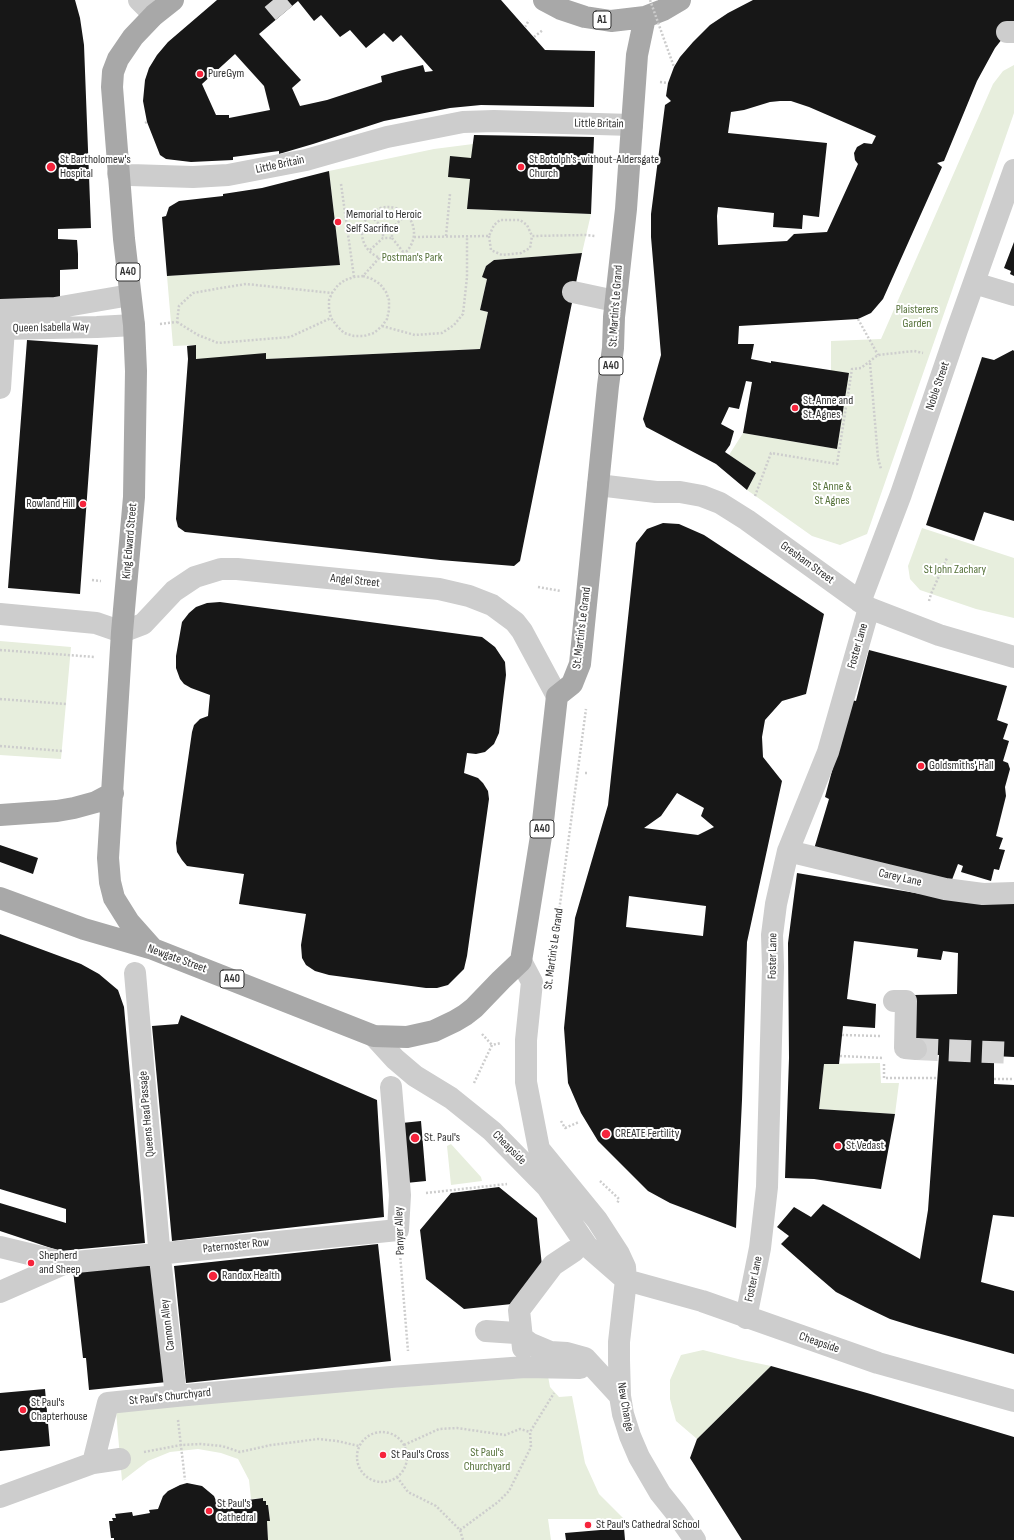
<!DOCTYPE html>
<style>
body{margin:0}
canvas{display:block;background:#fff}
</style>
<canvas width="1014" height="1540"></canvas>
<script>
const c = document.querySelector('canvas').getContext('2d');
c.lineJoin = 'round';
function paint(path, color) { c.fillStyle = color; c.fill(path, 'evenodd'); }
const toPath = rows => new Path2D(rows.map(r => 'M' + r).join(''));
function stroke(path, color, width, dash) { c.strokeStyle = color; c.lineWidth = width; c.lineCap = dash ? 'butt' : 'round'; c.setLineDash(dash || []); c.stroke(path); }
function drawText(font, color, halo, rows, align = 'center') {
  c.font = font + ' "Sofia Sans Condensed",sans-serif'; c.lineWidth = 4; c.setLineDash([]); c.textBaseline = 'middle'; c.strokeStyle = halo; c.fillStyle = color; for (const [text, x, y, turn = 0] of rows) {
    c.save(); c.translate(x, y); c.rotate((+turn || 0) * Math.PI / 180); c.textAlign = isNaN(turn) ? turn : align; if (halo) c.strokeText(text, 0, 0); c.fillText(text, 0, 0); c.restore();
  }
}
paint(toPath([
 [1014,65,1014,113,867,534,840,545,812,536,747,490,756,473,729,455,743,433,837,449,849,374,831,371,831,341,881,339,993,84,1003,71],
 [473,144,468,209,591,214,582,253,494,260,486,266,483,277,487,279,480,310,488,312,480,349,266,359,196,359,196,345,173,346,167,276,340,265,329,171,434,149],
 [922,528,1014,558,1014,618,976,609,920,590,910,579,908,566],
 [0,641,71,647,61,759,0,755],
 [880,1063,881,1083,899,1083,895,1114,819,1109,824,1064],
 [451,1144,481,1177,482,1181,451,1185,447,1146],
 [703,1350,742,1360,771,1366,697,1439,676,1421,670,1399,670,1380,681,1355],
 [548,1376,550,1387,559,1397,572,1396,585,1463,599,1494,624,1519,548,1519,551,1540,268,1540,267,1521,270,1521,268,1505,266,1505,266,1501,263,1501,263,1498,251,1499,249,1480,238,1459,221,1453,198,1449,170,1452,148,1461,122,1481,116,1411,241,1399]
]), '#e7eedd');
paint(toPath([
 [0,0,75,0,80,18,84,45,91,228,58,229,58,239,77,240,78,254,78,269,60,270,60,299,0,302],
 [217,0,501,0,545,50,595,51,594,107,481,105,450,108,384,121,313,144,279,154,279,151,233,157,233,160,191,162,166,159,160,155,147,122,143,101,145,80,149,68,157,55,168,42],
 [298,1,314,21,321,15,340,37,350,30,366,48,384,33,393,42,401,35,433,71,425,72,423,65,399,71,381,76,382,82,327,100,300,106,292,88,301,80,259,34],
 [235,54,264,86,270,110,229,118,229,115,216,115,202,84],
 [753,0,1014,0,1014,24,995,48,977,81,944,161,937,163,942,167,883,299,871,313,858,319,739,326,738,344,754,344,751,359,771,363,771,361,849,373,837,449,743,433,752,382,746,381,739,409,729,407,721,424,734,431,730,445,725,452,756,473,747,490,716,464,646,427,643,419,661,355,651,237,651,214,665,105,671,101,666,96,668,83,674,67,680,57,693,42,710,25,728,13],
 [780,101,791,101,809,107,876,136,872,144,864,143,857,147,854,153,855,160,858,164,827,232,794,234,787,241,718,245,717,216,718,207,774,213,773,227,802,229,803,215,819,217,827,143,728,133,731,112,744,110,770,102],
 [474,135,594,137,591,214,467,209,470,179,448,177,450,156,471,158],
 [329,171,340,265,167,276,162,217,166,216,169,207,179,201,223,196,223,194,262,188],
 [1014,242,1014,276,1010,274,1011,271,1004,268],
 [582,253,520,561,514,566,440,560,185,532,178,527,176,519,188,359,187,346,196,345,196,359,266,353,266,359,480,349,488,312,480,310,487,279,482,277,486,266,494,260],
 [27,340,98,345,80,594,8,588],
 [1013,350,1014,351,1014,521,984,512,974,541,926,525,982,357,994,360],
 [663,523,679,524,704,535,824,614,806,694,782,701,765,720,762,737,763,757,782,781,747,942,742,1100,736,1228,670,1203,648,1191,598,1141,581,1113,568,1083,564,1028,575,918,608,805,636,543,647,529],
 [677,793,704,808,701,816,714,827,698,835,644,828,661,816],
 [629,896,706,906,703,936,626,927],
 [220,602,482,637,495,647,505,662,506,675,499,733,494,744,485,752,476,754,467,753,464,773,478,778,483,783,488,791,489,799,467,956,464,969,448,985,437,988,426,988,329,975,315,971,306,965,302,958,301,945,306,914,239,904,244,874,187,866,182,860,177,852,176,843,192,732,194,725,200,719,208,716,210,695,191,688,184,684,180,679,176,668,176,656,182,622,189,613,196,607,207,603],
 [869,650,1007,686,997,720,1008,724,1003,739,1009,741,1003,761,1008,763,1010,769,1005,787,1006,796,996,836,1003,838,999,849,1005,850,999,870,994,869,991,881,961,872,963,866,958,864,950,885,814,849,829,799,825,797,851,700,856,701],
 [0,845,38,858,33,874,0,862],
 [797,873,951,899,1014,904,1014,1057,994,1056,994,1084,1014,1085,1014,1217,993,1215,981,1282,1014,1291,1014,1354,919,1328,890,1319,865,1307,836,1292,815,1274,781,1244,789,1236,777,1227,794,1207,811,1217,823,1204,920,1259,928,1210,939,1055,916,1054,914,995,957,994,958,953,943,951,941,960,917,957,918,949,854,941,847,999,876,1004,875,1028,843,1026,839,1064,824,1064,819,1109,895,1114,881,1189,814,1179,785,1178,789,1058,788,943],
 [0,934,81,964,99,974,118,990,124,1007,145,1243,60,1251,0,1231,0,1203,66,1223,66,1209,0,1189],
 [181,1015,377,1100,384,1217,172,1241,152,1026,178,1024],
 [421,1121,426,1181,406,1183,402,1123],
 [499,1187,537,1218,542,1266,512,1304,464,1309,426,1279,420,1230,451,1193],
 [378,1244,391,1361,186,1383,174,1266],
 [157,1262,167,1382,89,1390,86,1358,83,1358,73,1270],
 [771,1366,867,1393,1014,1437,1014,1540,742,1540,690,1458,697,1439],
 [45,1389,50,1446,0,1451,0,1393],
 [187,1483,202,1486,214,1496,217,1503,226,1502,227,1505,248,1503,248,1500,263,1498,263,1501,266,1501,266,1505,268,1505,270,1521,267,1521,268,1540,114,1540,114,1538,111,1538,109,1521,113,1521,112,1518,116,1518,115,1514,132,1512,133,1516,150,1513,149,1510,158,1509,163,1496,168,1491,180,1485],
 [624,1528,625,1540,566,1540,565,1533]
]), '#171717');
stroke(toPath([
 [273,0,284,13],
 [916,1049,1014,1053]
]), '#d6d6d6', 22, [22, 11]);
stroke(toPath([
 [525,27,529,20],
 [534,37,543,30],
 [660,82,668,83],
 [145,123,147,122],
 [341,184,354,277],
 '362 233a26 26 0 1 1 52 0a26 26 0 1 1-52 0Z',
 [344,217,370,215,383,228],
 [392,228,406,215],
 [446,236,450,194],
 [489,236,491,250,502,255,521,253,530,248,532,236],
 [414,237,489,236,494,225,500,220,520,220,527,225,532,236,586,235,595,236],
 [392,238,404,253],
 [370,250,383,238,392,238,392,228,383,228,383,238],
 [363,276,372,279,380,284,386,292,389,300,389,310,387,319,382,326,374,333,364,336,354,336,344,333,337,326,331,318,329,309,329,300,332,293,338,285,345,280,354,277,363,276,380,257],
 [858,319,878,355],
 [177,322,198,335,218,343,290,337,331,318],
 [160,324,177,322,179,306,193,293,221,288,246,284,332,293],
 [382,326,415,335,442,333,454,325,463,314,467,277,467,236],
 [870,363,878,458,881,469],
 [755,496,771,453,837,464,852,369,861,368,878,355,914,351,923,353],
 [92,580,101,581],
 [538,587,561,591],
 [929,601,931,594,947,558],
 [0,650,95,657],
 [0,699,66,704],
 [0,746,62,751],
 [585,773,587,773],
 [552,964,586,709],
 [482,1034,492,1045],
 [842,1035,880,1036],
 [840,1056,883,1058],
 [884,1064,884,1078,938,1078],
 [994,1079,1014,1079],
 [474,1083,492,1045,501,1043],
 [561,1121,565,1128,579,1122],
 [600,1181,619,1199,617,1204],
 [426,1193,507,1184],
 [400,1254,408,1351],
 [178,1420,185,1480],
 '357 1457a25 25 0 1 1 50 0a25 25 0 1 1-50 0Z',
 [404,1445,439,1429,457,1428,505,1435,520,1429,530,1432],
 [144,1452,181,1445,200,1444,222,1446,240,1452,271,1445,318,1439,337,1441,359,1446],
 [397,1477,408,1492,436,1506,460,1530,463,1540],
 [460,1530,498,1502,509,1491,531,1447,530,1432,554,1393]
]), '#cdcdcd', 2.5, [2, 2]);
stroke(toPath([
 [139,0,154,15],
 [1007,32,1014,32],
 [118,174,130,175,193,177,228,175,306,160,387,137,463,122,494,121,632,125],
 [974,283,1014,295],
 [573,292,615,301],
 [0,310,55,308,130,295],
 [0,329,97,327,134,325],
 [0,388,4,328],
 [598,485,656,492,680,492,702,496,720,503,747,520,869,608,939,635,1014,657],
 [860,602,901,494,957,330,1014,170],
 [0,614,96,623,122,632,143,624,174,591,195,577,221,569,237,569,439,589,469,596,492,605,515,622,522,631,557,696],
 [788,851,945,889,983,894,1014,893],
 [521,961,532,982,526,1040,526,1082,539,1149,597,1220,619,1254,625,1267,626,1280,619,1342,619,1360,620,1396,623,1414,630,1436,639,1457,660,1493,676,1513,695,1540],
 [135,973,160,1258,176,1396],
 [894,1001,906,1001,905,1048,916,1049],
 [374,1036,395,1059,415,1076,451,1098,492,1131,547,1187,587,1246,626,1280,702,1301,878,1363,1014,1401],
 [0,1247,66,1263],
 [0,1292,66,1263,398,1230,400,1195,391,1087],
 [746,1318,760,1248,767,1187,773,967,772,935,776,904,788,851,828,752,869,608],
 [486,1331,516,1333,531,1344,550,1352,567,1353,585,1358,620,1396],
 [523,1348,519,1310,553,1265,574,1251],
 [93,1463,120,1459],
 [0,1497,93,1463,108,1403,176,1396,391,1377,525,1367,580,1368]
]), '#cdcdcd', 22);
stroke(toPath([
 [544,0,561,9,585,17,611,21,645,17,663,10,680,0],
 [0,815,57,811,74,808,96,802,113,793],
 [0,898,84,929,153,949,374,1036,407,1037,434,1031,455,1021,465,1015,474,1008,501,980,521,961,542,830,557,696,572,684,580,664,608,386,613,348,614,317,626,209,637,55,645,17],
 [153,949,129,922,114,898,110,882,108,858,122,632,134,497,136,371,134,325,124,239,112,87,113,72,118,59,133,37,154,15,173,0]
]), '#a8a8a8', 22);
stroke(toPath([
 [650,0,674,67]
]), '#cdcdcd', 2.5, [2, 2]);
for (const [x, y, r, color] of [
 [200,74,4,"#f6243c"],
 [51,167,5,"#f6243c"],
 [521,167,4,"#f6243c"],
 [338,222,4,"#f6243c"],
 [795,408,4,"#f6243c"],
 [83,504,4,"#f6243c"],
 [921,766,4,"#f6243c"],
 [606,1134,5,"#f6243c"],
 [415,1138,5,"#f6243c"],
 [838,1146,4,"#f6243c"],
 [31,1263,4,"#f6243c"],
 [213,1276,5,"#f6243c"],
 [23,1410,4,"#f6243c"],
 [383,1455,4,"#f6243c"],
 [209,1511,4,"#f6243c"],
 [588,1525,4,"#f6243c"]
]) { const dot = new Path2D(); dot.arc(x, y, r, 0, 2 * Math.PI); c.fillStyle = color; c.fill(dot); stroke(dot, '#fff', 1.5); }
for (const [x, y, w] of [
 [602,20,18],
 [128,272,24],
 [611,366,24],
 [542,829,24],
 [232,979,24]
]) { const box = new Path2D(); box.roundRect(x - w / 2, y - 9, w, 18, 3); c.fillStyle = '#fff'; c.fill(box); stroke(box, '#303030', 1); }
drawText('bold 11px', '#303030', null, [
 ["A1",602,20],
 ["A40",128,272],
 ["A40",611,366],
 ["A40",542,829],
 ["A40",232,979]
]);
drawText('12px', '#303030', '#fff', [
 ["PureGym",208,74],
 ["St Bartholomew's",60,160],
 ["Hospital",60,174],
 ["St Botolph's-without-Aldersgate",529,160],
 ["Church",529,174],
 ["Memorial to Heroic",346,215],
 ["Self Sacrifice",346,229],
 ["St. Anne and",803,401],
 ["St. Agnes",803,415],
 ["Rowland Hill",75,504,"right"],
 ["Goldsmiths' Hall",929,766],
 ["CREATE Fertility",615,1134],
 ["St. Paul's",424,1138],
 ["St Vedast",846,1146],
 ["Shepherd",39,1256],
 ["and Sheep",39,1270],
 ["Randox Health",222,1276],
 ["St Paul's",31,1403],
 ["Chapterhouse",31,1417],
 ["St Paul's Cross",391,1455],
 ["St Paul's",217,1504],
 ["Cathedral",217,1518],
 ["St Paul's Cathedral School",596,1525]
], 'left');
drawText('12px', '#303030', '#fff', [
 ["Little Britain",599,124,1],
 ["Little Britain",280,165,-12],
 ["St. Martin's Le Grand",616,306,-86],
 ["Queen Isabella Way",51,328,-1],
 ["Noble Street",938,386,-71],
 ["King Edward Street",130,541,-85],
 ["Gresham Street",807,563,36],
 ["Angel Street",355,581,6],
 ["St. Martin's Le Grand",582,628,-83],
 ["Foster Lane",858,646,-74],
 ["Carey Lane",900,878,13],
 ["St. Martin's Le Grand",554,949,-82],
 ["Foster Lane",773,956,-89],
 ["Newgate Street",177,959,20],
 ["Queens Head Passage",147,1114,-95],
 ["Cheapside",509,1148,45],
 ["Panyer Alley",400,1231,-92],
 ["Paternoster Row",236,1246,-6],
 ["Foster Lane",754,1279,-78],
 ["Cannon Alley",168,1325,-97],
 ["Cheapside",819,1343,19],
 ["St Paul's Churchyard",170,1397,-6],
 ["New Change",625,1407,80]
]);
drawText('12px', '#557139', '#fff', [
 ["Postman's Park",412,258],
 ["Plaisterers",917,310],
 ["Garden",917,324],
 ["St Anne &",832,487],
 ["St Agnes",832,501],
 ["St John Zachary",955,570],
 ["St Paul's",487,1453],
 ["Churchyard",487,1467]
]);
</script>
